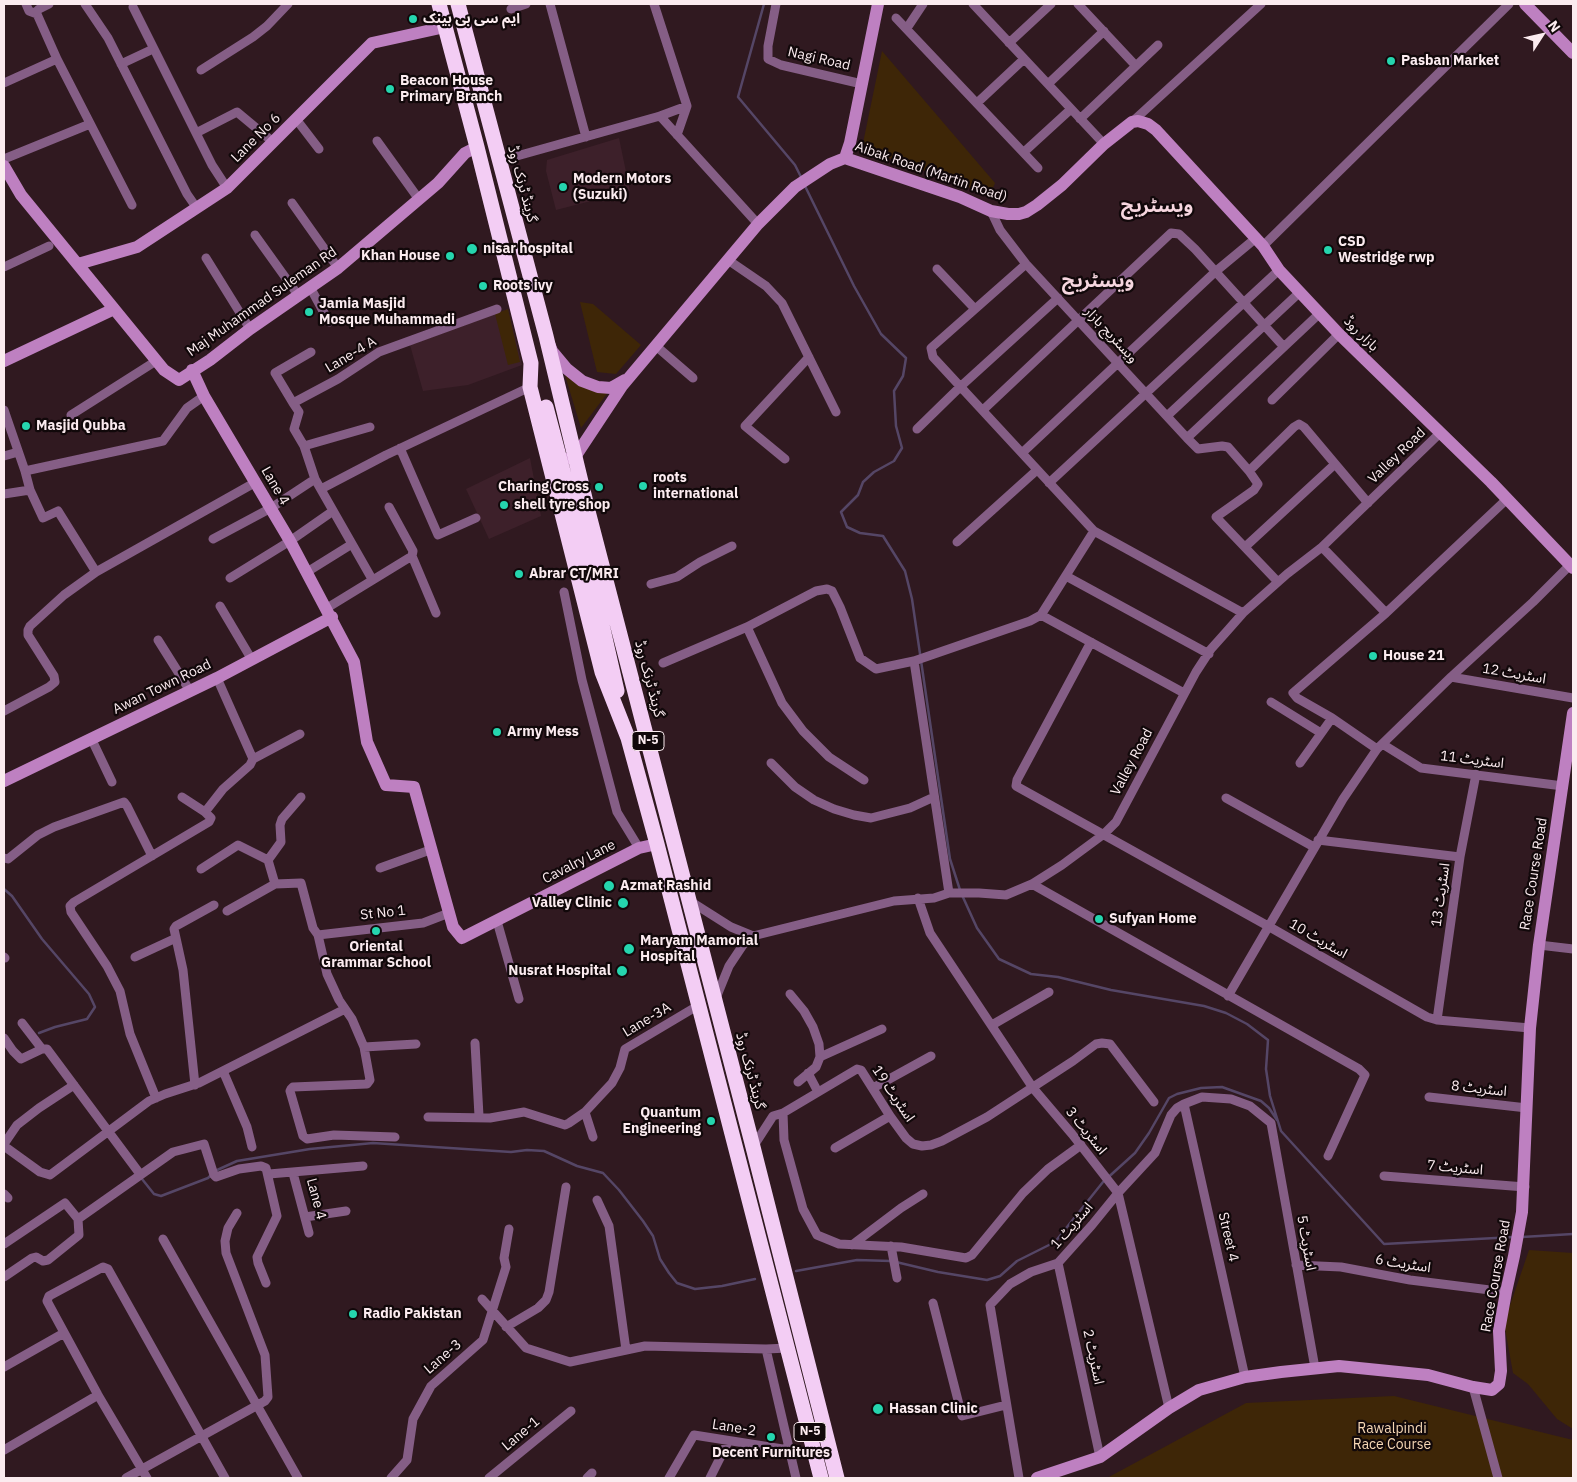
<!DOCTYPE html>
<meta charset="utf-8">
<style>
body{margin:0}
#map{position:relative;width:1577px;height:1482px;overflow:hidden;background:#301920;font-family:"IBM Plex Sans",sans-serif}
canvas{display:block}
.frame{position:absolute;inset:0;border:5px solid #fbebef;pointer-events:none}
.north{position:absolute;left:1517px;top:10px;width:50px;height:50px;-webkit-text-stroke:4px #11080a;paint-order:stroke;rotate:55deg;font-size:14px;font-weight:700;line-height:20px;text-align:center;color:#fbebef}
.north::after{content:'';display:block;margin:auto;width:18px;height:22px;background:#fbebef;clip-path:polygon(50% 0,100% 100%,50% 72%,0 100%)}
</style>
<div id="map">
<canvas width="1577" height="1482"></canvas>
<div class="frame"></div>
<div class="north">N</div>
</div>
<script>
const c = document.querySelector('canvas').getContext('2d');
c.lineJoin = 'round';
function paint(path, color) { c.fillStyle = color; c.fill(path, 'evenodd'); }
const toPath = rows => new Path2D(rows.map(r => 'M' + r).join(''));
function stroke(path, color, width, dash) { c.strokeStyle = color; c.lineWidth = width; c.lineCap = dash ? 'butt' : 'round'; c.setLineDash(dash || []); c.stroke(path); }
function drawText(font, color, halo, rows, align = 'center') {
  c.font = font + ' "IBM Plex Sans","Noto Sans Arabic",sans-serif'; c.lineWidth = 4.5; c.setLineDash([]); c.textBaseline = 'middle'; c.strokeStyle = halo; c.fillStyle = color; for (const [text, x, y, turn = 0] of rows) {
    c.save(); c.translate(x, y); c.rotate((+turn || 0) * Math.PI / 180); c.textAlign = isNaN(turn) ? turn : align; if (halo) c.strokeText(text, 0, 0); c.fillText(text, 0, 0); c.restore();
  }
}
paint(toPath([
 [619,138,630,191,556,210,546,171,547,160],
 [508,309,522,365,468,385,423,391,410,345],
 [530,458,541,516,489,539,466,489]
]), '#3d202a');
paint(toPath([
 [882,51,995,183,990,195,862,148],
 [580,302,593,304,641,345,616,374,597,372],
 [508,309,520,362,508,365,495,314],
 [564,372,609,391,581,428],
 [1529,1250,1573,1253,1573,1429,1557,1419,1528,1384,1513,1373,1504,1323],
 [1394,1396,1573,1440,1573,1478,1107,1478,1246,1403]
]), '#3e2607');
stroke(toPath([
 [764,4,738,97,795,165,801,177],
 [804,184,854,286,881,334,906,358,903,376,894,391,896,426,902,448,894,461,874,472,863,482,858,495,841,512,847,527,860,533,883,536,905,571,912,599,950,859,960,890],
 [4,889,12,896,42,939,89,994,95,1007,87,1019,55,1027,39,1033],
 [962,895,977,928,999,959,1031,974,1058,977,1111,990,1204,1006,1226,1013,1247,1024,1268,1040,1266,1069,1270,1096,1281,1131,1384,1244,1514,1237],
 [215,1171,237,1161,310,1149,373,1143,511,1152,527,1150,544,1151,577,1166,603,1173,619,1190,643,1221,653,1236,660,1259,669,1273,677,1283,695,1289,722,1286,755,1279],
 [142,1179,154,1194,161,1196,208,1178,211,1175],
 [1522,1237,1573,1234],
 [896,1262,938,1272,987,1280,1000,1276,1017,1261,1055,1242,1103,1182,1135,1153,1149,1133,1169,1098,1177,1094,1201,1088,1222,1087,1261,1101,1269,1108,1277,1120],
 [796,1271,857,1260,891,1261]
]), '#554666', 2.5);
stroke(toPath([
 [26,4,29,11,37,14,57,59,132,205],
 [85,4,108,38,187,194,196,207],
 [550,4,586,137],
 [654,4,687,106,677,135],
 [776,4,768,46,768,59,781,65,862,84],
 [973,4,1104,144],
 [1078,4,1136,66],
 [133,7,212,165,227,188],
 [511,9,526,4],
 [35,13,39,9,49,4],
 [896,18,1038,168],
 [907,28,923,4],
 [1009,43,1051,4],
 [121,64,153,49],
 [201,70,253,37,267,26,288,4],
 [4,83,57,59],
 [1048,84,1104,31],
 [977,103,1024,59],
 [660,116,758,224],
 [296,119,319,149],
 [1080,119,1158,45],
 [1132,122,1261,4],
 [196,133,237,112,273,142],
 [377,141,418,198],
 [1024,152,1071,109],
 [4,159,90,124],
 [499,161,660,116,687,106],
 [292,203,338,268],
 [991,211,1000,230,1026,264,1187,438,1198,449,1222,446,1228,447,1249,471,1258,484,1254,490,1216,517,1278,582],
 [255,235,298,295],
 [1263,246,1509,4],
 [206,258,250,329],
 [728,260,766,286,782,303,836,412],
 [1026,264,931,348,933,357,1094,531,1243,613],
 [4,267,49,246],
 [937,269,975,309],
 [310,287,329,322],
 [656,346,693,378],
 [311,352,275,373,293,403,338,379,379,352,497,309],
 [1272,400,1339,334],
 [293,403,299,412,294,429,304,446,315,479,372,579],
 [4,410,25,471,30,490,43,518,58,511,96,572],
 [983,410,1171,233,1179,234,1195,249,1284,347],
 [71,415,156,361],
 [1167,416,1300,292],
 [917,429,960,387,1058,298],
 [1187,438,1320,313],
 [304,446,370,427],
 [400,448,438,535,476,518],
 [1022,453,1215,272,1256,238],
 [4,456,18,452],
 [785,459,745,426,809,357],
 [25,471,163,441,187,408,204,396],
 [1249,471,1294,427,1299,424,1304,427,1368,503],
 [1049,483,1279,270],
 [321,489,386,455,530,387],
 [4,494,30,490],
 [389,507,413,551,412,556,436,613],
 [213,539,271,508,315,479],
 [957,542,1037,470],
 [1245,547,1335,464],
 [1322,547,1386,613],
 [307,572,352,544],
 [1066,576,1209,654],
 [230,578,290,541,333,511],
 [651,584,677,577,700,562,732,546],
 [564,592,582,680,617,812,639,848],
 [220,606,252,660],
 [327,608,412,556],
 [1041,615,1184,693],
 [747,627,782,703,803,731,829,757,864,780],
 [158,640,190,691],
 [1091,642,1017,780,1016,786,1268,926,1427,1017,1437,1020,1530,1028],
 [914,661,949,893],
 [663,663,747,627,816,591,827,589,832,591,840,607,860,658,876,669,914,661,1030,621,1041,615,1094,531],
 [1451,677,1573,698],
 [1271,702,1321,733],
 [4,711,49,687,55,682,54,676,28,635,28,630,30,626,64,595,96,572,256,482],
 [91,738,112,782],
 [1384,745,1421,768,1563,786],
 [1377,749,1332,718,1297,698,1293,693,1386,613,1507,499],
 [253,759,300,734],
 [771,763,795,787,814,800,834,809,854,815,871,818,910,808,934,797],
 [1300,763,1332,718],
 [182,797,205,812],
 [1226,798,1314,847],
 [1318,840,1460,857],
 [4,858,8,859,38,835,54,827,124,802,127,806,152,856],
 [380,868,430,850],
 [201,869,238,845,268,860],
 [275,884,268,860,281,842,280,825,282,819,301,797],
 [1032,884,1359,1069,1365,1075,1328,1156],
 [918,898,930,933,1033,1088,1072,1134,1118,1193,1169,1408],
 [690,901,731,927,753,936],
 [227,911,275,884,301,883,313,928,318,935,327,974,339,1000,352,1019,364,1047,370,1080,367,1084,293,1087,291,1089,290,1091,303,1136,307,1139,334,1135,395,1137],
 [497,921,519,999],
 [318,935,423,923,449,913],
 [1539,945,1573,949],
 [4,957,5,958],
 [135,957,176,938],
 [790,994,804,1011,813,1027,819,1044,820,1057,816,1067,798,1082],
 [1228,996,1343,799,1377,749,1451,677,1533,602,1570,565],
 [716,998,729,966,743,945,753,936,894,901,934,898,949,893,979,893,1006,895,1032,884,1062,865,1104,834,1116,822,1196,672,1211,649,1228,630,1243,613,1287,574,1322,547,1440,433],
 [1437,1020,1460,857,1476,774],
 [22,1023,42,1049,47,1049,140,1174],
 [992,1025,1049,992],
 [4,1038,13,1051,21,1059,42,1049],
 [475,1043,479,1116],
 [364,1047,416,1044],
 [820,1057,882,1029],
 [223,1071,247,1127,252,1147],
 [808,1073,818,1092],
 [195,1085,183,970,174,929,176,926,214,905],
 [873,1088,931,1056],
 [1429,1097,1527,1108],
 [156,1098,130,1034,120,991,107,966,71,912,70,906,74,902,209,822,211,818,205,812,223,789,250,765,253,759,217,678],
 [1184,1104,1245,1377],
 [585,1112,593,1137],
 [783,1113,857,1069,861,1070,890,1116,906,1138,913,1144,922,1146,931,1145,942,1141,987,1117,1073,1061,1096,1044,1102,1043,1110,1044,1154,1102],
 [428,1117,490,1118,524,1112,565,1125,569,1123,585,1112,612,1083,620,1068,625,1049,699,1005],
 [4,1144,17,1125,39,1108,74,1085],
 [4,1146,40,1172,50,1175,149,1101,165,1094,199,1083,345,1009],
 [753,1147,773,1116,783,1113,784,1140,803,1209,817,1235,839,1244,901,1247,966,1258,972,1255,1023,1193,1048,1169,1081,1145],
 [835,1148,890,1116],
 [293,1173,309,1233],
 [269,1174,363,1166],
 [1384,1176,1525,1187],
 [4,1194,8,1198],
 [597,1200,609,1226,626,1350],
 [305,1217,346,1211],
 [78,1219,173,1152,204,1144,214,1175,216,1177,239,1169,261,1166,266,1168,277,1216,257,1257,258,1263,266,1283],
 [163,1239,298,1478],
 [4,1244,65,1203,78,1219,79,1235,48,1260,43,1261,36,1257,32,1258,4,1277],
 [852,1245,901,1208,923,1194],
 [891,1246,897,1278],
 [1058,1263,1100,1457],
 [1296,1265,1341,1267,1410,1280,1506,1292],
 [482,1299,526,1348,570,1362,645,1346,766,1349,788,1348],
 [933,1303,962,1416,1006,1405],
 [506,1327,538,1308,546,1300,549,1292,566,1187],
 [766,1349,796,1478],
 [4,1367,64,1333],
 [1473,1387,1498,1478],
 [4,1450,98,1395],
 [126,1478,265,1401,268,1397,265,1355,226,1253,225,1241,228,1228,237,1213],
 [147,1478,98,1395,47,1301,49,1296,103,1267,108,1269,225,1478],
 [391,1478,407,1460,413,1419,431,1386,483,1340,506,1267,504,1258,509,1229],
 [489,1478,571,1411],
 [587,1478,592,1473],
 [669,1478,694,1435,789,1450],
 [710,1478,728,1442],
 [1019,1478,990,1305,1010,1284,1031,1272,1058,1263,1092,1225,1118,1193,1155,1153,1171,1115,1177,1108,1184,1104,1202,1097,1231,1099,1250,1106,1271,1123,1315,1368]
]), '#855e86', 9);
stroke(toPath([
 [1525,4,1573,53],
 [845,158,850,143,878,4],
 [4,166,21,195,164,370,179,380,210,360,250,329,338,268,438,183,465,153,477,147],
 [78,264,137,247,227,188,372,43,445,27],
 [550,346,552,351,567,369,582,381,598,387,611,388,625,380],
 [4,361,114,309],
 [192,370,204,396,290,541,354,662,367,742,386,785,414,787,453,927,462,938,639,848,657,844],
 [570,458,575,457,622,386,758,224,795,187,830,164,845,158,960,197,991,211,1008,214,1019,214,1026,212,1037,205,1062,185,1104,144,1132,122,1138,121,1148,124,1156,130,1263,246,1279,270,1339,334,1491,482,1573,568],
 [4,781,217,678,332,617],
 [1037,1478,1100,1457,1169,1408,1199,1390,1245,1377,1281,1372,1339,1366,1428,1375,1473,1387,1492,1390,1499,1384,1501,1371,1499,1331,1506,1292,1514,1256,1522,1212,1530,1028,1539,945,1573,713]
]), '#be80c1', 12);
stroke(toPath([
 [439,4,477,147,531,363,530,387,602,672,628,738,657,844,821,1478],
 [458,4,546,336,589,515,753,1147,837,1478],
 [546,407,593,585,617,691]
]), '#f3cdf4', 15);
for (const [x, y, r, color] of [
 [413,19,5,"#25d5ae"],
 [1391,61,5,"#25d5ae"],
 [390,89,5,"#25d5ae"],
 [563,187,5,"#25d5ae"],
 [472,249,6,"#25d5ae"],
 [1328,250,5,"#25d5ae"],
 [450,256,5,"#25d5ae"],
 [483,286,5,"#25d5ae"],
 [309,312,5,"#25d5ae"],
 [26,426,5,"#25d5ae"],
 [643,486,5,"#25d5ae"],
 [599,487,5,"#25d5ae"],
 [504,505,5,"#25d5ae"],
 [519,574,5,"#25d5ae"],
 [1373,656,5,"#25d5ae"],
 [497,732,5,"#25d5ae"],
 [609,886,6,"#25d5ae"],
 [623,903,6,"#25d5ae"],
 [1099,919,5,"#25d5ae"],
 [376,931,5,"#25d5ae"],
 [629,949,6,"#25d5ae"],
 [622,971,6,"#25d5ae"],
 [711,1121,5,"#25d5ae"],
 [353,1314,5,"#25d5ae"],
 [878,1409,6,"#25d5ae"],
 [771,1437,5,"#25d5ae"]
]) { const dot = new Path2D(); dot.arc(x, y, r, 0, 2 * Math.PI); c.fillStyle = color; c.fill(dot); stroke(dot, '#11080a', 2); }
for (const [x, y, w] of [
 [648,741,32],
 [810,1432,32]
]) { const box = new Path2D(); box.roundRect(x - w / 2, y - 9.5, w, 19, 4); c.fillStyle = '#11080a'; c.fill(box); stroke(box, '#fbebef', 1); }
drawText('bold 12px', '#fbebef', null, [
 ["N-5",648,741],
 ["N-5",810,1432]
]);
drawText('bold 14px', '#fbebef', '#11080a', [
 ["ایم سی بی بینک",423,19],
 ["Pasban Market",1401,61],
 ["Beacon House",400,81],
 ["Primary Branch",400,97],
 ["Modern Motors",573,179],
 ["(Suzuki)",573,195],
 ["CSD",1338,242],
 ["Westridge rwp",1338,258],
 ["nisar hospital",483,249],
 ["Khan House",440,256,"right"],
 ["Roots ivy",493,286],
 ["Jamia Masjid",319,304],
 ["Mosque Muhammadi",319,320],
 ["Masjid Qubba",36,426],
 ["roots",653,478],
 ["international",653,494],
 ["Charing Cross",589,487,"right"],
 ["shell tyre shop",514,505],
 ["Abrar CT/MRI",529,574],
 ["House 21",1383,656],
 ["Army Mess",507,732],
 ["Azmat Rashid",620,886],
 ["Valley Clinic",612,903,"right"],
 ["Sufyan Home",1109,919],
 ["Maryam Mamorial",640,941],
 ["Hospital",640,957],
 ["Oriental",376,947,"center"],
 ["Grammar School",376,963,"center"],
 ["Nusrat Hospital",611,971,"right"],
 ["Quantum",701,1113,"right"],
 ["Engineering",701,1129,"right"],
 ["Radio Pakistan",363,1314],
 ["Hassan Clinic",889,1409],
 ["Decent Furnitures",771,1453,"center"]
], 'left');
drawText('14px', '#fbebef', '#11080a', [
 ["Nagi Road",819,59,13],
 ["Lane No 6",256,138,-45],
 ["Aibak Road (Martin Road)",931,172,19],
 ["گرینڈ ٹرنک روڈ",522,184,75],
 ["Maj Muhammad Suleman Rd",262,302,-35],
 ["بازار روڈ",1361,334,45],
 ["ویسٹریج بازار",1111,335,47],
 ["Lane-4 A",351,355,-31],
 ["Valley Road",1397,456,-44],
 ["Lane 4",275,486,60],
 ["اسٹریٹ 12",1514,674,10],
 ["گرینڈ ٹرنک روڈ",649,679,75],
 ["Awan Town Road",162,687,-26],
 ["اسٹریٹ 11",1472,760,7],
 ["Valley Road",1132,762,-62],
 ["Cavalry Lane",579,862,-27],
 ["Race Course Road",1534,874,-81],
 ["اسٹریٹ 13",1441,895,-82],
 ["St No 1",383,913,-6],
 ["اسٹریٹ 10",1318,939,30],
 ["Lane-3A",647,1020,-31],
 ["گرینڈ ٹرنک روڈ",750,1071,75],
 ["اسٹریٹ 8",1479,1089,6],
 ["اسٹریٹ 19",893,1094,56],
 ["اسٹریٹ 3",1086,1131,51],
 ["اسٹریٹ 7",1455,1168,5],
 ["Lane 4",316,1199,75],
 ["اسٹریٹ 1",1072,1226,-49],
 ["Street 4",1228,1237,77],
 ["اسٹریٹ 5",1306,1243,80],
 ["اسٹریٹ 6",1403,1264,9],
 ["Race Course Road",1496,1276,-80],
 ["Lane-3",443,1357,-41],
 ["اسٹریٹ 2",1093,1357,78],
 ["Lane-2",734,1428,9],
 ["Lane-1",521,1434,-40]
]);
drawText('14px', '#f6d7b6', '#11080a', [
 ["Rawalpindi",1392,1429],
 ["Race Course",1392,1445]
]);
drawText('bold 19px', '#f6d6df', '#11080a', [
 ["ویسٹریج",1157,207],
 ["ویسٹریج",1098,282]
]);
</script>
